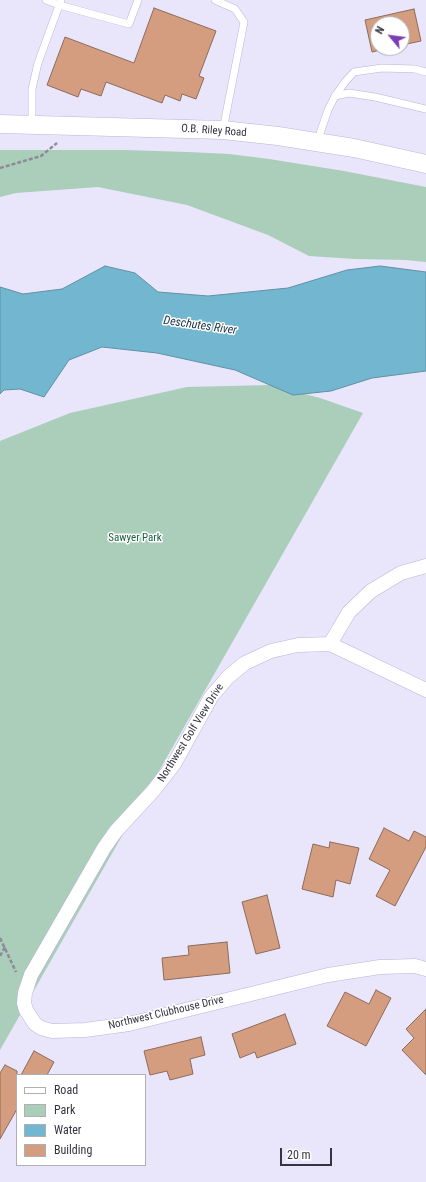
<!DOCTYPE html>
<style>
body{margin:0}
#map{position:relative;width:426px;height:1182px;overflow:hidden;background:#e9e5fb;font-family:"Roboto Condensed",sans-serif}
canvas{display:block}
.legend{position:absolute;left:16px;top:1074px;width:130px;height:92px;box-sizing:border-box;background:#fff;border:1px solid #afaeb3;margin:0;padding:5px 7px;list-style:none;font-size:12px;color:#363441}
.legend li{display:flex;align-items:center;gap:8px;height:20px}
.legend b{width:20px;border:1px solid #afaeb3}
.north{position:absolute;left:370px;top:16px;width:40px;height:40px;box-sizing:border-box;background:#fff;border:1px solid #afaeb3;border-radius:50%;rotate:299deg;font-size:11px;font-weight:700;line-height:16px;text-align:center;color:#363441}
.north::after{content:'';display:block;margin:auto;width:14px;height:18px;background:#7b3db3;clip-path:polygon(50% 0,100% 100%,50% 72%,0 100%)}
.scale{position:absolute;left:280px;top:1148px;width:52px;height:18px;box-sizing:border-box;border:2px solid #363441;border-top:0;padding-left:5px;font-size:12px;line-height:14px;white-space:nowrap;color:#363441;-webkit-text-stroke:3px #fff;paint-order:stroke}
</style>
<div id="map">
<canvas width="426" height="1182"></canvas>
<ul class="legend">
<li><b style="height:5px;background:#fff"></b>Road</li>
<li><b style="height:11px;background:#aaceb9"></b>Park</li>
<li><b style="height:11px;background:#72b7cf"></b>Water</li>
<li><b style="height:11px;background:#d59d80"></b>Building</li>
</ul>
<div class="north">N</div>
<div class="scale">20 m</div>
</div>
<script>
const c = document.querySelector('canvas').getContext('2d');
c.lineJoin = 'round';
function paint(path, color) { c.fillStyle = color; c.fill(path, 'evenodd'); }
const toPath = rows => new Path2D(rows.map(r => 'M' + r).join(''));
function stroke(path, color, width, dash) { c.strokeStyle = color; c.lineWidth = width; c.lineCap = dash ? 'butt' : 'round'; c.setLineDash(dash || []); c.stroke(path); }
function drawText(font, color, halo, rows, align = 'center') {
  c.font = font + ' "Roboto Condensed",sans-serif'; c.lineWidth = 3; c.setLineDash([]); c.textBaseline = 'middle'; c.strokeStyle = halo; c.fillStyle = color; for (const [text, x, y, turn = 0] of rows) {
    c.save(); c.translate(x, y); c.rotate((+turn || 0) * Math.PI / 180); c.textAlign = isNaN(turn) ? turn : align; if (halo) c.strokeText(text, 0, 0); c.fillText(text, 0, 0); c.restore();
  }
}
paint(toPath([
 [0,150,125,150,188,152,229,154,269,159,344,171,426,187,426,262,406,260,355,259,309,256,268,235,187,205,98,187,16,193,0,197],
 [271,385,320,398,363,413,0,1050,0,441,70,413,187,387]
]), '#aaceb9');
const water = toPath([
 [105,266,135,273,158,292,208,296,288,288,347,270,380,266,426,272,426,371,372,378,331,391,293,395,235,370,157,353,102,347,69,360,44,397,20,389,4,390,0,394,0,287,23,294,62,289,105,266]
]);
paint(water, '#72b7cf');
stroke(water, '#6090a4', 1);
const building = toPath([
 [154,8,216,31,199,76,204,78,196,99,182,94,180,101,165,95,162,103,106,82,101,96,81,89,78,97,47,85,65,37,134,63,154,8],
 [414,9,421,41,402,45,402,24,378,24,378,48,390,48,372,52,365,20,414,9],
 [384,828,409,841,414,831,426,837,426,847,395,906,376,896,390,870,369,859,384,828],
 [330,842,359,848,350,884,336,880,333,897,302,889,313,844,329,848,330,842],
 [267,895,280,948,256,954,242,902,267,895],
 [227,942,230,973,164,980,162,958,189,955,188,946,227,942],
 [376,990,391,998,366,1046,327,1026,345,992,369,1004,376,990],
 [426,1009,426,1075,402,1050,414,1038,406,1029,426,1009],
 [285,1014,296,1044,257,1058,255,1052,240,1058,232,1034,285,1014],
 [201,1037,205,1055,190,1059,193,1074,170,1080,167,1071,150,1075,144,1051,201,1037],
 [34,1051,54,1062,47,1075,21,1075,34,1051],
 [5,1065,17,1071,17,1109,0,1139,0,1073,5,1065]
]);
paint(building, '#d59d80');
stroke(building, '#8b6b5a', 1);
const service = toPath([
 [46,0,59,5,129,24,138,0],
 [215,0,235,9,244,22,223,130],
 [335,96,349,93,375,97,426,109],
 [32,125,32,89,38,63,61,0],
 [317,142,328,110,335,96,345,82,354,72,382,68,415,69,426,72]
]);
const minor = toPath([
 [330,644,349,612,371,591,401,573,426,566],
 [426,690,330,644,298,645,271,651,245,663,228,677,211,697,174,764,153,791,116,831,104,848,31,975,25,993,24,1003,26,1010,35,1024,41,1028,52,1031,85,1030,129,1024,328,975,380,967,415,966,426,969]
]);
const tertiary = toPath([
 [0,124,223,130,278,136,354,148,426,164]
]);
stroke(service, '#bbb4d6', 8);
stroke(minor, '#bbb4d6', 15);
stroke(tertiary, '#bbb4d6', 19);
stroke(toPath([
 [0,168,41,156,57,143],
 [0,938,16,972],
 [0,956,5,947]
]), '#8d8a9b', 2.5, [4, 2]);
stroke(service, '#fff', 7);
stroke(minor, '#fff', 14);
stroke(tertiary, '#fff', 18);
drawText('11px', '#363441', '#fff', [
 ["O.B. Riley Road",214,131,4],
 ["Northwest Golf View Drive",191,733,-58],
 ["Northwest Clubhouse Drive",166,1013,-13]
]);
drawText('11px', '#195e3f', '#fff', [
 ["Sawyer Park",135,538]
]);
drawText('italic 12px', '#163742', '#fff', [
 ["Deschutes River",200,326,8]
]);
</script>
